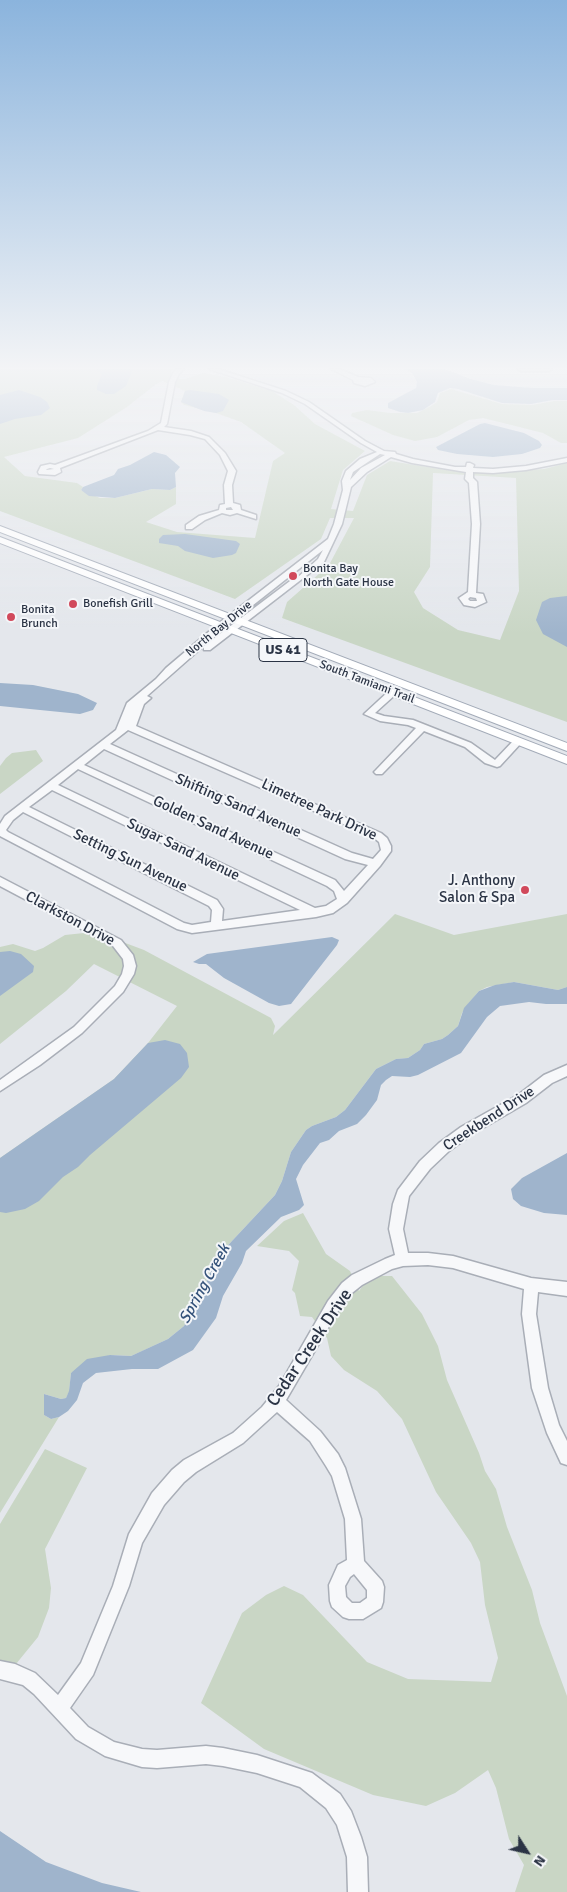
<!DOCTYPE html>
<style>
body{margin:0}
#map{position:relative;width:567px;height:1892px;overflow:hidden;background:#e4e7ec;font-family:Signika,sans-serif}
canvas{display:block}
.north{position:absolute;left:502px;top:1827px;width:50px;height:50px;-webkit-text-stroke:4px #f4f6f9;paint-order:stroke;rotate:125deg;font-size:14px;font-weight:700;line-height:20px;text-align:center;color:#2b3445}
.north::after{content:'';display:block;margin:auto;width:18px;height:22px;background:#2b3445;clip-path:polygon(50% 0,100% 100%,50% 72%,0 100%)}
</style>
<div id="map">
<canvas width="567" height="1892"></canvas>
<div class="north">N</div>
</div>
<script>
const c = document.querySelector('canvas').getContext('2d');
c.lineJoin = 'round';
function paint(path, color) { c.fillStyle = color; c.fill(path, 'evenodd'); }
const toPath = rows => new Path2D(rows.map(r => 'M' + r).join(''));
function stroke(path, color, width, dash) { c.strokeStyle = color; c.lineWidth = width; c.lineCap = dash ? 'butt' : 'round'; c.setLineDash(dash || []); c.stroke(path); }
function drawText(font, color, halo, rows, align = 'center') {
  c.font = font + ' Signika,sans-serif'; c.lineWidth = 4; c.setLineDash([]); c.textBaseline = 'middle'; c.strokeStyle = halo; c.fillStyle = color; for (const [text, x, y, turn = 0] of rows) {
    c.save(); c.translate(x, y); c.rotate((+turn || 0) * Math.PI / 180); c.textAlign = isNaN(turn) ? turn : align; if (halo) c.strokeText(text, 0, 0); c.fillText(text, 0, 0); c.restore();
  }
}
paint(toPath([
 [0,369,172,369,170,378,184,379,204,373,226,377,272,391,294,405,315,424,365,451,343,470,331,509,353,511,367,475,390,461,453,471,488,472,544,469,567,463,567,722,282,618,287,602,329,565,354,518,330,518,321,539,235,599,0,511],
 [162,381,185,391,181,402,184,405,216,413,241,422,285,453,273,461,255,538,177,532,146,522,176,504,176,487,170,490,152,489,115,498,100,498,81,490,83,487,77,483,25,476,4,457,78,438,127,407,155,385],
 [433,473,516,478,519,591,500,640,458,630,423,608,414,592,430,567],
 [451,389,502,404,532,405,554,401,567,401,567,443,561,443,543,433,483,418,469,420,437,437,415,441,393,435,351,416,352,413,367,410,390,413,417,413,431,406,437,402,440,393],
 [36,750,43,761,0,794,0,766,6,758,12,753],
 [395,914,454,935,567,914,567,987,558,990,514,982,487,987,479,991,468,1004,462,1013,458,1026,448,1035,442,1039,424,1044,420,1050,408,1058,396,1059,376,1069,345,1110,336,1117,312,1126,306,1130,291,1152,282,1181,275,1195,217,1257,200,1297,184,1326,168,1339,140,1352,131,1356,110,1355,71,1373,69,1392,66,1398,61,1399,44,1394,44,1415,51,1419,59,1417,0,1513,0,1158,114,1079,148,1043,177,1006,94,964,66,991,0,1044,0,947,13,944,35,951,43,948,65,935,84,933,120,941,144,950,271,1018,275,1026,273,1035],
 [303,1213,326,1254,350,1271,359,1291,365,1283,380,1276,392,1276,422,1314,438,1346,447,1380,479,1453,485,1471,496,1489,507,1527,532,1590,540,1623,567,1696,567,1892,515,1892,524,1865,509,1839,496,1788,488,1770,455,1793,426,1806,373,1795,264,1749,201,1703,242,1613,266,1595,284,1586,303,1595,367,1662,408,1679,491,1682,498,1658,485,1605,480,1562,471,1543,436,1492,402,1419,377,1391,344,1370,331,1356,327,1338,312,1317,300,1316,295,1293,292,1290,299,1261,289,1251,257,1246,284,1221],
 [45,1449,87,1468,45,1549,51,1588,49,1608,38,1637,16,1664,0,1662,0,1524]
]), '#c9d6c5');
paint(toPath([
 [97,369,133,369,126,386,114,394,106,394,97,390,97,386,102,374],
 [405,369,444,369,471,379,494,385,533,388,567,388,567,400,553,400,531,404,502,403,458,389,450,388,438,393,435,402,423,410,408,413,400,412,388,408,388,403,416,388,417,382,412,373],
 [19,390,40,397,47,402,50,408,41,415,15,419,0,424,0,395],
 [190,390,219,394,229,400,223,411,216,413,204,411,181,402,185,391],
 [485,423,524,433,539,441,542,445,540,448,522,454,493,457,457,454,438,450,436,447,480,424],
 [154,452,166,455,180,467,175,473,176,487,170,490,152,489,115,498,89,496,81,490,83,487,114,475,118,469,130,465],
 [185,534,236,541,240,544,236,553,232,555,213,558,185,551,178,546,159,543,159,539,163,535],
 [567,596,567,647,543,634,536,620,542,602,550,598],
 [0,683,33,685,78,694,97,703,93,710,80,714,0,706],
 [332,937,339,940,337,945,291,1004,279,1006,269,1003,224,978,206,964,199,964,193,962,207,954],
 [10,951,21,954,34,966,33,972,0,996,0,952],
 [514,982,558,990,567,987,567,1004,546,1004,529,1002,500,1006,487,1017,461,1053,418,1075,410,1077,392,1076,386,1080,381,1085,377,1100,366,1115,357,1124,339,1131,329,1140,320,1143,303,1165,296,1179,304,1205,299,1210,281,1217,246,1251,242,1263,223,1296,216,1318,193,1350,158,1369,132,1369,96,1373,83,1383,77,1400,68,1411,59,1417,51,1419,44,1415,44,1394,61,1399,66,1398,69,1391,71,1373,87,1359,110,1355,131,1356,168,1339,184,1326,200,1297,217,1257,275,1195,282,1181,291,1152,306,1130,312,1126,336,1117,345,1110,376,1069,396,1059,408,1058,420,1050,424,1044,442,1039,448,1035,458,1026,464,1008,479,991,495,985],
 [165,1040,180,1044,187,1053,189,1067,181,1078,90,1155,78,1167,63,1177,39,1201,25,1209,6,1213,0,1212,0,1158,114,1079,148,1043],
 [567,1153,567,1215,544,1213,521,1206,513,1199,511,1189,522,1178],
 [0,1831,46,1862,102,1883,141,1892,0,1892]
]), '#9fb4cc');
const minor = toPath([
 [177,369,184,369,179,374,175,382,167,424,164,427,191,431,209,437,225,453,236,471,232,485,233,503,240,505,241,510,256,515,256,519,237,513,230,515,222,513,205,520,192,529,186,529,186,525,199,516,219,510,220,505,225,504,224,485,228,471,220,455,205,439,190,435,158,430,60,468,61,472,55,475,39,474,38,472,41,466,50,464,55,465,148,431,161,423,169,382,173,373,177,369],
 [50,468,54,469,46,470,47,469,50,468],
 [231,507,233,510,226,510,226,508,231,507],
 [209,369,218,369,286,391,309,402,365,441,384,451,395,452,396,454,413,459,455,467,466,467,467,463,470,463,474,465,473,468,493,469,526,466,567,458,567,462,526,470,493,473,473,472,473,478,477,482,480,524,476,593,483,594,486,602,475,607,464,605,459,598,468,592,472,524,469,483,465,479,466,472,412,463,391,457,367,472,351,487,342,524,324,562,210,650,204,650,204,646,294,578,297,578,318,559,323,550,224,628,147,696,151,698,144,704,136,726,381,833,387,838,391,846,391,851,380,866,347,903,333,913,316,917,192,933,177,929,0,836,0,824,5,816,116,730,127,703,156,679,166,668,218,624,328,539,334,524,343,490,342,481,346,471,360,459,377,452,361,443,305,404,282,393,209,369],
 [380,454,385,455,361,468,350,480,353,472,380,454],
 [470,597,476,598,477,601,470,601,468,599,470,597],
 [128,730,373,837,379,842,381,850,373,859,352,853,110,744,128,730],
 [104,749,345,859,368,865,344,891,335,880,84,765,104,749],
 [78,769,327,886,334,891,337,899,326,906,315,908,58,785,78,769],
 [52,790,300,910,222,921,223,909,217,900,29,807,52,790],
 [23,812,209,906,212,910,211,922,192,925,184,923,8,832,6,830,13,820,23,812],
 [331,369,339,369,358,377,371,378,375,382,365,386,354,383,353,380,331,369],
 [518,369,552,369,549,371,521,371,518,369],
 [393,689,398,692,396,694,375,713,384,716,413,720,471,743,495,760,515,739,518,738,523,741,500,766,497,767,485,763,465,747,424,731,382,774,376,774,374,772,376,770,416,728,408,725,380,721,364,714,390,690,393,689],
 [0,877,121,940,133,955,136,966,134,974,123,992,82,1033,40,1065,0,1091,0,1080,74,1027,115,986,122,974,124,966,123,959,113,946,0,886,0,877],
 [567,1065,567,1076,552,1083,526,1103,471,1135,449,1151,430,1169,409,1196,403,1229,408,1253,428,1253,453,1256,531,1278,567,1282,567,1296,538,1292,536,1314,548,1388,559,1425,567,1441,567,1465,561,1463,547,1433,532,1388,522,1314,524,1289,453,1268,428,1265,403,1266,392,1269,362,1285,352,1293,338,1311,286,1400,320,1431,338,1454,345,1468,361,1519,364,1561,382,1581,384,1587,383,1602,381,1608,363,1619,349,1619,343,1617,332,1607,330,1601,329,1585,338,1565,347,1560,345,1519,332,1476,326,1466,310,1441,277,1412,243,1443,196,1472,184,1482,164,1505,142,1543,129,1586,93,1675,70,1708,88,1727,114,1742,142,1749,157,1750,206,1746,223,1748,257,1755,312,1773,340,1794,351,1811,361,1837,367,1857,368,1892,348,1892,347,1857,337,1825,326,1808,300,1787,257,1773,223,1766,206,1764,157,1768,142,1767,105,1756,76,1739,34,1694,23,1685,0,1679,0,1661,15,1664,35,1673,58,1695,81,1663,113,1586,129,1534,152,1493,172,1470,184,1460,233,1433,262,1407,279,1386,328,1301,342,1283,352,1275,385,1259,395,1255,389,1229,393,1204,398,1190,420,1161,439,1143,461,1127,518,1095,544,1075,567,1065],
 [354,1574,367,1590,367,1598,360,1603,352,1603,346,1597,345,1586,350,1577,354,1574]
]);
const major = toPath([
 [0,526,567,743,567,751,0,532,0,526],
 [0,537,567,756,567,764,0,543,0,537]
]);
stroke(minor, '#a9aeb7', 3);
stroke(major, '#a3abb8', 2);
paint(minor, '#f7f8fa');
paint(major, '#fff');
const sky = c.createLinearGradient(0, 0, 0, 634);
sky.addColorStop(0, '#8bb4dd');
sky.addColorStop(0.58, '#f3f4f6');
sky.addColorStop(1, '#f3f4f600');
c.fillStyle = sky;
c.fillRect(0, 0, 567, 634);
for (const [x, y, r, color] of [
 [293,576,5,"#d1495b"],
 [73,604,5,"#d1495b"],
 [11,617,5,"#d1495b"],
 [525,890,5,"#d1495b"]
]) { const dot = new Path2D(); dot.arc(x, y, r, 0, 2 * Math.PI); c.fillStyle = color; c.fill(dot); stroke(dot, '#f4f6f9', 2); }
drawText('12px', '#2b3445', '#f4f6f9', [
 ["Bonita Bay",303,569],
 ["North Gate House",303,583],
 ["Bonefish Grill",83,604],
 ["Bonita",21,610],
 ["Brunch",21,624]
], 'left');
drawText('12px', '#2b3445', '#f4f6f9', [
 ["North Bay Drive",219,629,-39],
 ["South Tamiami Trail",367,682,21]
]);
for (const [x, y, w] of [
 [283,650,48]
]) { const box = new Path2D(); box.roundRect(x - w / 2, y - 11.5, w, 23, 4); c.fillStyle = '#f4f6f9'; c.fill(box); stroke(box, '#2b3445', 1); }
drawText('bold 14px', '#2b3445', null, [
 ["US 41",283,650]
]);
drawText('15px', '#2b3445', '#f4f6f9', [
 ["Shifting Sand Avenue",238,806,24],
 ["Limetree Park Drive",319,810,25],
 ["Golden Sand Avenue",213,828,25],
 ["Sugar Sand Avenue",183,850,26],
 ["Setting Sun Avenue",130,861,26],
 ["Clarkston Drive",70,919,28],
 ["Creekbend Drive",489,1119,-33]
]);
drawText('15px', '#2b3445', '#f4f6f9', [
 ["J. Anthony",515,881],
 ["Salon & Spa",515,898]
], 'right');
drawText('italic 16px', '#34527a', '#f4f6f9', [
 ["Spring Creek",205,1284,-61]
]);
drawText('18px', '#2b3445', '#f4f6f9', [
 ["Cedar Creek Drive",310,1348,-56]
]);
</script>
